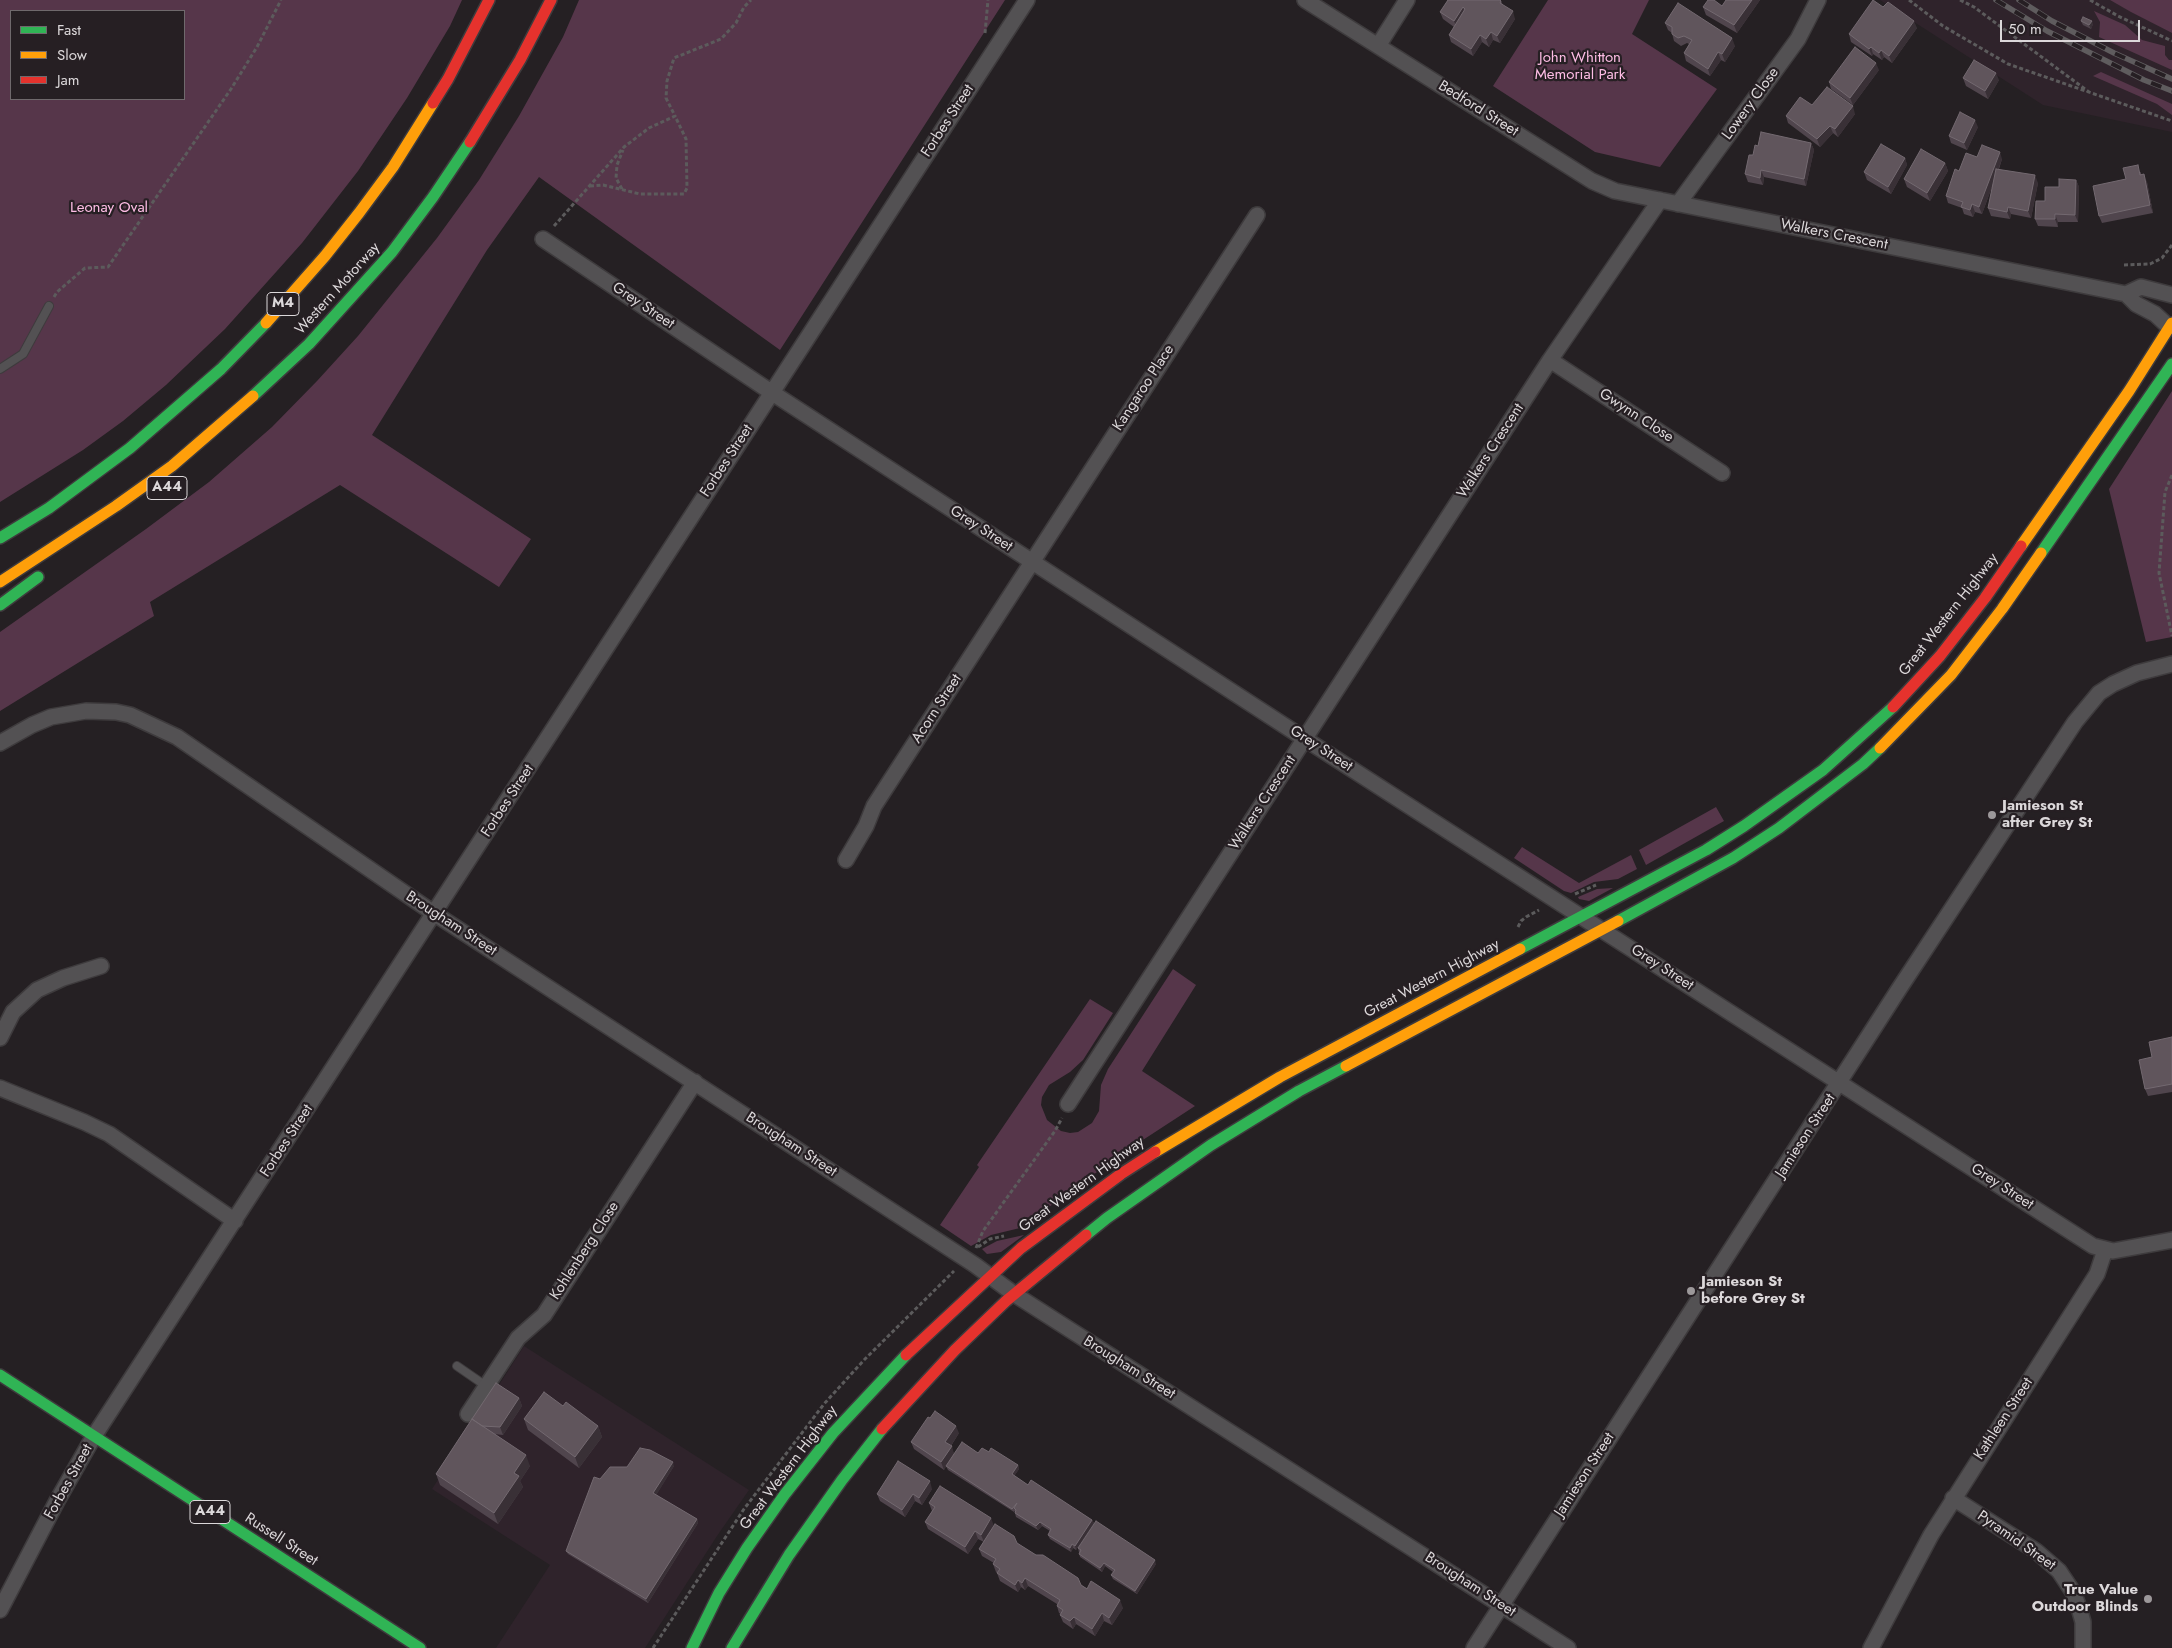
<!DOCTYPE html>
<style>
body{margin:0}
#map{position:relative;width:2172px;height:1648px;overflow:hidden;background:#252023;font-family:Jost,sans-serif}
canvas{display:block}
.legend{position:absolute;left:10px;top:10px;width:175px;height:90px;box-sizing:border-box;background:#261f23;border:1px solid #6f696c;margin:0;padding:6px 9px;list-style:none;font-size:15px;color:#dcd8da}
.legend li{display:flex;align-items:center;gap:10px;height:25px}
.legend b{width:25px;border:1px solid #6f696c}
.scale{position:absolute;left:2000px;top:20px;width:140px;height:22px;box-sizing:border-box;border:2px solid #dcd8da;border-top:0;padding-left:6px;font-size:15px;line-height:18px;white-space:nowrap;color:#dcd8da;-webkit-text-stroke:4px #261f23;paint-order:stroke}
</style>
<div id="map">
<canvas width="2172" height="1648"></canvas>
<ul class="legend">
<li><b style="height:6px;background:#30b455"></b>Fast</li>
<li><b style="height:6px;background:#ff9f0a"></b>Slow</li>
<li><b style="height:6px;background:#e5322d"></b>Jam</li>
</ul>
<div class="scale">50 m</div>
</div>
<script>
const c = document.querySelector('canvas').getContext('2d');
c.lineJoin = 'round';
function paint(path, color) { c.fillStyle = color; c.fill(path, 'evenodd'); }
const toPath = rows => new Path2D(rows.map(r => 'M' + r).join(''));
function stroke(path, color, width, dash) { c.strokeStyle = color; c.lineWidth = width; c.lineCap = dash ? 'butt' : 'round'; c.setLineDash(dash || []); c.stroke(path); }
function drawText(font, color, halo, rows, align = 'center') {
  c.font = font + ' Jost,sans-serif'; c.lineWidth = 4.5; c.setLineDash([]); c.textBaseline = 'middle'; c.strokeStyle = halo; c.fillStyle = color; for (const [text, x, y, turn = 0] of rows) {
    c.save(); c.translate(x, y); c.rotate((+turn || 0) * Math.PI / 180); c.textAlign = isNaN(turn) ? turn : align; if (halo) c.strokeText(text, 0, 0); c.fillText(text, 0, 0); c.restore();
  }
}
paint(toPath([
 [1880,0,2110,0,2172,33,2172,132,2043,105],
 [524,1346,749,1490,717,1536,645,1648,496,1648,550,1565,432,1489]
]), '#2f232b');
paint(toPath([
 [0,0,462,0,450,26,407,98,358,171,302,243,225,329,166,385,123,421,83,450,0,502],
 [11,11,184,11,184,99,11,99],
 [579,0,1005,0,780,350,539,177,487,250,372,435,531,539,499,587,340,485,150,602,154,616,0,711,0,632,146,529,209,482,272,427,317,381,358,336,437,238,479,180,519,116,563,37],
 [1548,0,1649,0,1632,34,1717,89,1660,167,1595,152,1493,86],
 [2110,0,2172,0,2172,33,2131,12],
 [2094,11,2125,25,2142,40,2165,46,2165,55,2169,60,2172,60,2172,70,2099,37,2100,22],
 [2101,72,2172,104,2172,115,2157,104,2093,76],
 [2172,391,2172,637,2146,642,2109,489],
 [1716,807,1724,821,1646,865,1639,850],
 [1522,847,1579,883,1631,855,1637,869,1618,879,1594,882,1571,893,1564,891,1514,858],
 [1613,888,1589,901,1579,899,1578,897,1597,889],
 [1173,969,1196,985,1142,1071,1195,1106,1126,1151,1020,1228,991,1235,971,1246,940,1225,979,1167,977,1165,1090,999,1113,1013,1083,1060,1070,1072,1049,1085,1042,1097,1041,1105,1047,1120,1061,1131,1070,1133,1078,1132,1092,1123,1099,1111,1101,1085,1108,1069],
 [1024,1235,1001,1252,987,1254,982,1249,997,1241]
]), '#56364a');
const lane = toPath([
 [0,369,23,354,49,306],
 [457,1366,486,1386]
]);
const street = toPath([
 [1305,0,1592,181,1615,191,2126,294,2136,304,2155,314,2169,327],
 [1378,46,1407,0],
 [1678,204,1798,39,1818,0],
 [543,239,771,392,1305,739,2079,1237,2093,1246,2113,1251,2172,1240],
 [2126,294,2141,287,2172,295],
 [1550,360,1722,473],
 [0,743,32,725,51,717,86,711,116,712,130,715,177,737,435,914,975,1265,1014,1294,1568,1648],
 [846,860,866,826,874,806,1257,215],
 [0,1038,13,1012,37,990,63,978,101,966],
 [0,1088,84,1122,109,1134,235,1221],
 [1068,1104,1550,360,1660,200],
 [468,1414,518,1338,544,1315,695,1082],
 [1953,1498,2036,1551,2059,1571,2073,1592,2079,1608,2083,1622,2083,1648],
 [0,1610,57,1501,94,1436,1027,0],
 [1474,1648,1899,989,2075,722,2099,693,2113,684,2137,673,2172,664],
 [1871,1648,1931,1535,2097,1274,2105,1250]
]);
const fast = toPath([
 [253,396,309,344,392,252,433,197,470,142],
 [0,538,49,508,130,448,221,369,266,323],
 [2041,553,2172,364],
 [0,605,38,577],
 [1618,921,1733,858,1779,828,1863,764,1880,748],
 [1520,949,1706,850,1744,826,1823,770,1893,707],
 [1086,1235,1107,1218,1211,1145,1299,1091,1346,1066],
 [0,1375,420,1648],
 [692,1648,719,1593,747,1548,785,1494,833,1433,906,1355],
 [732,1648,789,1555,842,1480,882,1429]
]);
const slow = toPath([
 [266,323,325,256,359,213,393,167,433,103],
 [2021,546,2129,391,2172,323],
 [0,582,116,506,172,466,253,396],
 [1880,748,1951,675,2002,609,2041,553],
 [1346,1066,1618,921],
 [1155,1152,1280,1077,1520,949]
]);
const jam = toPath([
 [433,103,448,79,489,0],
 [470,142,520,60,551,0],
 [1893,707,1940,656,1985,598,2021,546],
 [906,1355,1021,1248,1121,1174,1155,1152],
 [882,1429,955,1350,1006,1301,1086,1235]
]);
stroke(lane, '#3e3b3d', 10);
stroke(street, '#3e3b3d', 18);
stroke(fast, '#3e3b3d', 14);
stroke(slow, '#3e3b3d', 14);
stroke(jam, '#3e3b3d', 14);
stroke(toPath([
 [1909,0,1943,26,2008,64,2172,121],
 [1960,0,1974,7,2089,92],
 [2090,0,2118,16,2172,41],
 [985,33,988,0],
 [590,186,603,185,640,194,684,194,687,188,686,139,675,116],
 [622,189,616,178,617,165,623,150],
 [554,226,624,147,649,128,675,116,666,98,667,81,674,58,721,39,736,23,744,7,751,0],
 [2124,265,2150,264,2162,258,2172,245],
 [54,297,57,292,85,268,108,267,231,89,257,47,281,0],
 [2172,475,2165,492,2159,573,2172,636],
 [1575,894,1596,885],
 [1518,927,1521,921,1526,917,1539,910],
 [978,1247,990,1239,1004,1236],
 [976,1248,983,1231,1055,1131,1062,1118],
 [653,1648,744,1509,824,1404,864,1360,954,1271]
]), '#5c5b5c', 3, [4, 2.5]);
stroke(lane, '#535153', 8);
stroke(street, '#535153', 15);
stroke(fast, '#30b455', 11);
stroke(slow, '#ff9f0a', 11);
stroke(jam, '#e5322d', 11);
const rail = toPath([
 [1996,0,2047,31,2144,80,2172,91],
 [2019,0,2052,21,2114,53,2172,79]
]);
stroke(rail, '#5f5c5e', 5.5);
stroke(rail, '#261f23', 4, [11]);
paint(toPath([
 [1448,0,1501,1,1503,5,1515,19,1500,43,1493,40,1489,47,1482,42,1473,56,1451,42,1449,35,1454,27,1443,19,1440,12],
 [1726,0,1760,0,1737,33,1706,15,1703,7,1722,6],
 [1883,7,1917,28,1892,63,1884,57,1882,60,1873,54,1872,56,1851,42,1849,34],
 [2081,21,2093,24,2091,29,2083,25],
 [1665,23,1735,46,1725,62,1721,60,1710,76,1686,61,1684,53,1689,44,1687,43,1681,46,1674,41,1672,33,1668,30],
 [1879,70,1853,105,1831,89,1829,82],
 [1963,78,1999,80,1988,99,1966,86],
 [1812,105,1855,114,1838,137,1833,133,1820,147,1788,123,1786,116],
 [1978,127,1967,150,1951,143,1949,136],
 [1811,143,1814,150,1806,186,1764,177,1763,185,1748,182,1745,174,1758,146],
 [1977,157,2002,159,1999,169,2038,183,2031,218,2011,214,2010,219,1991,216,1988,208,1993,184,1982,214,1975,212,1973,217,1964,214,1962,208,1948,203,1946,196,1959,171],
 [1905,158,1907,165,1891,194,1867,180,1864,172],
 [1945,163,1948,171,1930,201,1907,187,1904,179],
 [2141,172,2141,175,2147,182,2153,213,2102,223,2099,216,2126,179],
 [2076,180,2079,187,2078,222,2058,222,2058,227,2038,226,2035,219,2045,201,2059,187],
 [2172,1037,2172,1092,2148,1096,2145,1089,2152,1057],
 [519,1398,522,1406,503,1435,494,1434,530,1466,520,1481,523,1487,498,1524,440,1485,436,1474,472,1419],
 [563,1406,598,1426,602,1437,579,1468,528,1430,524,1419],
 [959,1433,951,1446,954,1454,989,1452,1018,1465,1019,1469,1014,1476,1028,1485,1092,1520,1094,1523,1076,1550,1073,1548,1071,1552,1050,1539,1048,1535,1050,1531,1042,1526,1038,1530,1016,1517,1015,1513,1015,1511,1014,1512,948,1470,946,1466,944,1470,914,1449,911,1442],
 [674,1466,656,1495,697,1519,698,1523,648,1603,568,1554,566,1551,600,1479,627,1467],
 [932,1489,922,1505,915,1501,905,1517,880,1501,877,1494],
 [929,1503,994,1526,1017,1543,1081,1585,1123,1608,1112,1625,1104,1621,1095,1636,1076,1624,1073,1629,1063,1622,1060,1615,1061,1614,1059,1613,1057,1606,1057,1604,1028,1586,1025,1590,1021,1587,1018,1592,1000,1581,997,1573,996,1572,993,1564,994,1563,982,1556,979,1549,984,1542,978,1539,968,1554,928,1529,925,1522,932,1511],
 [1078,1548,1156,1564,1137,1594,1113,1579,1111,1575,1113,1572,1105,1566,1102,1572,1080,1557]
]), '#50454d');
paint(toPath([
 [1752,0,1760,0,1737,33,1734,25],
 [1463,7,1465,15,1457,29,1454,21],
 [1513,11,1515,19,1500,43,1497,36],
 [1914,21,1917,28,1892,63,1889,56],
 [2092,21,2093,24,2091,29,2089,25],
 [1491,32,1493,40,1489,47,1486,39],
 [1480,35,1482,42,1473,56,1471,49],
 [1732,38,1735,46,1725,62,1722,54],
 [1871,47,1873,54,1872,56,1869,49],
 [1881,50,1884,57,1882,60,1879,53],
 [1718,52,1721,60,1710,76,1708,69],
 [1876,63,1879,70,1853,105,1850,98],
 [1996,73,1999,80,1988,99,1985,91],
 [1853,106,1855,114,1838,137,1835,129],
 [1975,120,1978,127,1967,150,1964,143],
 [1830,126,1833,133,1820,147,1817,139],
 [1811,143,1814,150,1806,186,1804,179],
 [2000,152,2002,159,1982,214,1979,207],
 [1905,158,1907,165,1891,194,1888,187],
 [1945,163,1948,171,1930,201,1927,193],
 [1761,170,1764,177,1763,185,1760,178],
 [2144,174,2147,182,2153,213,2150,205],
 [2035,175,2038,183,2031,218,2028,211],
 [2076,180,2079,187,2078,222,2075,215],
 [1972,204,1975,212,1973,217,1970,210],
 [2008,207,2011,214,2010,219,2007,212],
 [2055,214,2058,222,2058,227,2055,219],
 [519,1398,522,1406,503,1435,500,1427],
 [598,1426,602,1437,579,1468,575,1457],
 [956,1426,959,1433,948,1450,945,1442],
 [952,1446,954,1454,944,1470,941,1462],
 [526,1455,530,1466,520,1481,523,1487,498,1524,494,1513,514,1473],
 [673,1462,674,1466,655,1497,653,1493],
 [1018,1465,1019,1469,1013,1478,1012,1474],
 [930,1481,932,1489,922,1505,919,1498],
 [913,1494,915,1501,905,1517,902,1510],
 [991,1518,994,1526,984,1542,981,1535],
 [697,1519,698,1523,648,1603,646,1599],
 [1092,1520,1094,1523,1076,1550,1075,1546],
 [1040,1522,1042,1526,1038,1530,1036,1526],
 [975,1531,978,1539,968,1554,965,1547],
 [1072,1544,1073,1548,1071,1552,1070,1548],
 [1155,1560,1156,1564,1137,1594,1135,1591],
 [1104,1563,1105,1566,1102,1572,1100,1568],
 [1025,1578,1028,1586,1025,1590,1022,1583],
 [1018,1580,1021,1587,1018,1592,1015,1585],
 [1120,1600,1123,1608,1112,1625,1109,1618],
 [1102,1613,1104,1621,1095,1636,1092,1629],
 [1074,1617,1076,1624,1073,1629,1070,1621]
]), '#393036');
const building = toPath([
 [1448,0,1500,0,1501,1,1500,3,1513,11,1497,36,1491,32,1486,39,1480,35,1471,49,1449,35,1465,9,1463,7,1454,21,1440,12,1448,0],
 [1708,0,1714,0,1722,6,1726,0,1752,0,1734,25,1703,7,1708,0],
 [1873,0,1883,7,1888,2,1914,21,1889,56,1881,50,1879,53,1871,47,1869,49,1849,34,1873,0],
 [1678,3,1732,38,1722,54,1718,52,1708,69,1684,53,1692,40,1684,36,1678,38,1672,34,1672,27,1665,23,1678,3],
 [2083,17,2092,21,2089,25,2081,21,2083,17],
 [1855,47,1876,63,1850,98,1829,82,1855,47],
 [1974,60,1996,73,1985,91,1963,78,1974,60],
 [1827,87,1853,106,1835,129,1830,126,1817,139,1786,116,1800,97,1812,105,1827,87],
 [1960,112,1975,120,1964,143,1949,136,1960,112],
 [1761,132,1811,143,1804,179,1761,170,1760,178,1745,174,1749,155,1753,155,1755,145,1758,146,1761,132],
 [1881,144,1905,158,1888,187,1864,172,1881,144],
 [1982,145,2000,152,1979,207,1972,204,1970,210,1961,207,1963,202,1946,196,1955,169,1959,171,1966,153,1977,157,1982,145],
 [1921,149,1945,163,1927,193,1904,179,1921,149],
 [2138,165,2140,175,2144,174,2150,205,2099,216,2093,186,2126,179,2123,168,2138,165],
 [1996,169,2035,175,2028,211,2008,207,2007,212,1988,208,1996,169],
 [2059,179,2076,180,2075,215,2055,214,2055,219,2035,219,2036,201,2045,201,2045,187,2059,187,2059,179],
 [2172,1037,2172,1084,2145,1089,2139,1060,2152,1057,2149,1042,2172,1037],
 [496,1383,519,1398,500,1427,482,1426,472,1419,496,1383],
 [544,1392,563,1406,566,1402,598,1426,575,1457,524,1419,544,1392],
 [935,1411,956,1426,945,1442,952,1446,941,1462,911,1442,928,1417,930,1418,935,1411],
 [472,1419,526,1455,514,1473,519,1476,494,1513,436,1474,472,1419],
 [962,1442,978,1453,982,1448,989,1452,991,1448,1018,1465,1012,1474,1028,1485,1031,1480,1092,1520,1075,1546,1072,1544,1070,1548,1048,1535,1051,1529,1040,1522,1036,1526,1015,1513,1016,1510,1014,1508,1017,1503,1012,1509,946,1466,962,1442],
 [640,1448,650,1450,673,1462,653,1493,697,1519,646,1599,566,1551,594,1477,600,1479,610,1467,627,1467,640,1448],
 [898,1461,930,1481,919,1498,913,1494,902,1510,877,1494,898,1461],
 [940,1486,991,1518,981,1535,975,1531,965,1547,925,1522,935,1507,929,1503,940,1486],
 [1096,1521,1155,1560,1135,1591,1111,1575,1115,1570,1104,1563,1100,1568,1079,1554,1081,1550,1078,1548,1096,1521],
 [995,1524,1014,1536,1017,1543,1036,1555,1043,1555,1078,1578,1081,1585,1087,1589,1091,1581,1120,1600,1109,1618,1102,1613,1092,1629,1074,1617,1070,1621,1060,1615,1063,1610,1057,1606,1060,1600,1025,1578,1022,1583,1018,1580,1015,1585,997,1573,1000,1569,993,1564,996,1559,979,1549,995,1524]
]);
paint(building, '#60555c');
stroke(building, '#736970', 1);
for (const [x, y, r, color] of [
 [1992,815,5,"#9c989a"],
 [1691,1291,5,"#9c989a"],
 [2148,1599,5,"#9c989a"]
]) { const dot = new Path2D(); dot.arc(x, y, r, 0, 2 * Math.PI); c.fillStyle = color; c.fill(dot); stroke(dot, '#261f23', 2); }
for (const [x, y, w] of [
 [283,304,32],
 [167,488,40],
 [210,1512,40]
]) { const box = new Path2D(); box.roundRect(x - w / 2, y - 11.5, w, 23, 4); c.fillStyle = '#261f23'; c.fill(box); stroke(box, '#dcd8da', 1); }
drawText('bold 14px', '#dcd8da', null, [
 ["M4",283,304],
 ["A44",167,488],
 ["A44",210,1512]
]);
drawText('15px', '#febde5', '#261f23', [
 ["John Whitton",1580,58],
 ["Memorial Park",1580,75],
 ["Leonay Oval",109,208]
]);
drawText('15px', '#dcd8da', '#261f23', [
 ["Lowery Close",1751,104,-54],
 ["Bedford Street",1478,109,32],
 ["Forbes Street",948,121,-57],
 ["Walkers Crescent",1834,235,11],
 ["Western Motorway",338,289,-48],
 ["Grey Street",643,306,34],
 ["Kangaroo Place",1144,388,-57],
 ["Gwynn Close",1636,416,33],
 ["Walkers Crescent",1491,451,-57],
 ["Forbes Street",727,461,-57],
 ["Grey Street",981,529,33],
 ["Great Western Highway",1949,615,-52],
 ["Acorn Street",937,709,-57],
 ["Grey Street",1321,749,33],
 ["Forbes Street",508,801,-57],
 ["Walkers Crescent",1263,803,-57],
 ["Brougham Street",451,924,33],
 ["Grey Street",1662,968,33],
 ["Great Western Highway",1432,979,-28],
 ["Jamieson Street",1806,1136,-57],
 ["Forbes Street",287,1141,-57],
 ["Brougham Street",791,1145,33],
 ["Great Western Highway",1082,1185,-36],
 ["Grey Street",2002,1187,33],
 ["Kohlenberg Close",585,1251,-57],
 ["Brougham Street",1129,1368,32],
 ["Kathleen Street",2004,1419,-57],
 ["Great Western Highway",789,1468,-53],
 ["Jamieson Street",1585,1475,-57],
 ["Forbes Street",69,1482,-61],
 ["Russell Street",281,1540,33],
 ["Pyramid Street",2016,1541,35],
 ["Brougham Street",1470,1585,33]
]);
drawText('bold 15px', '#dcd8da', '#261f23', [
 ["Jamieson St",2002,806],
 ["after Grey St",2002,823],
 ["Jamieson St",1701,1282],
 ["before Grey St",1701,1299],
 ["True Value",2138,1590,"right"],
 ["Outdoor Blinds",2138,1607,"right"]
], 'left');
</script>
